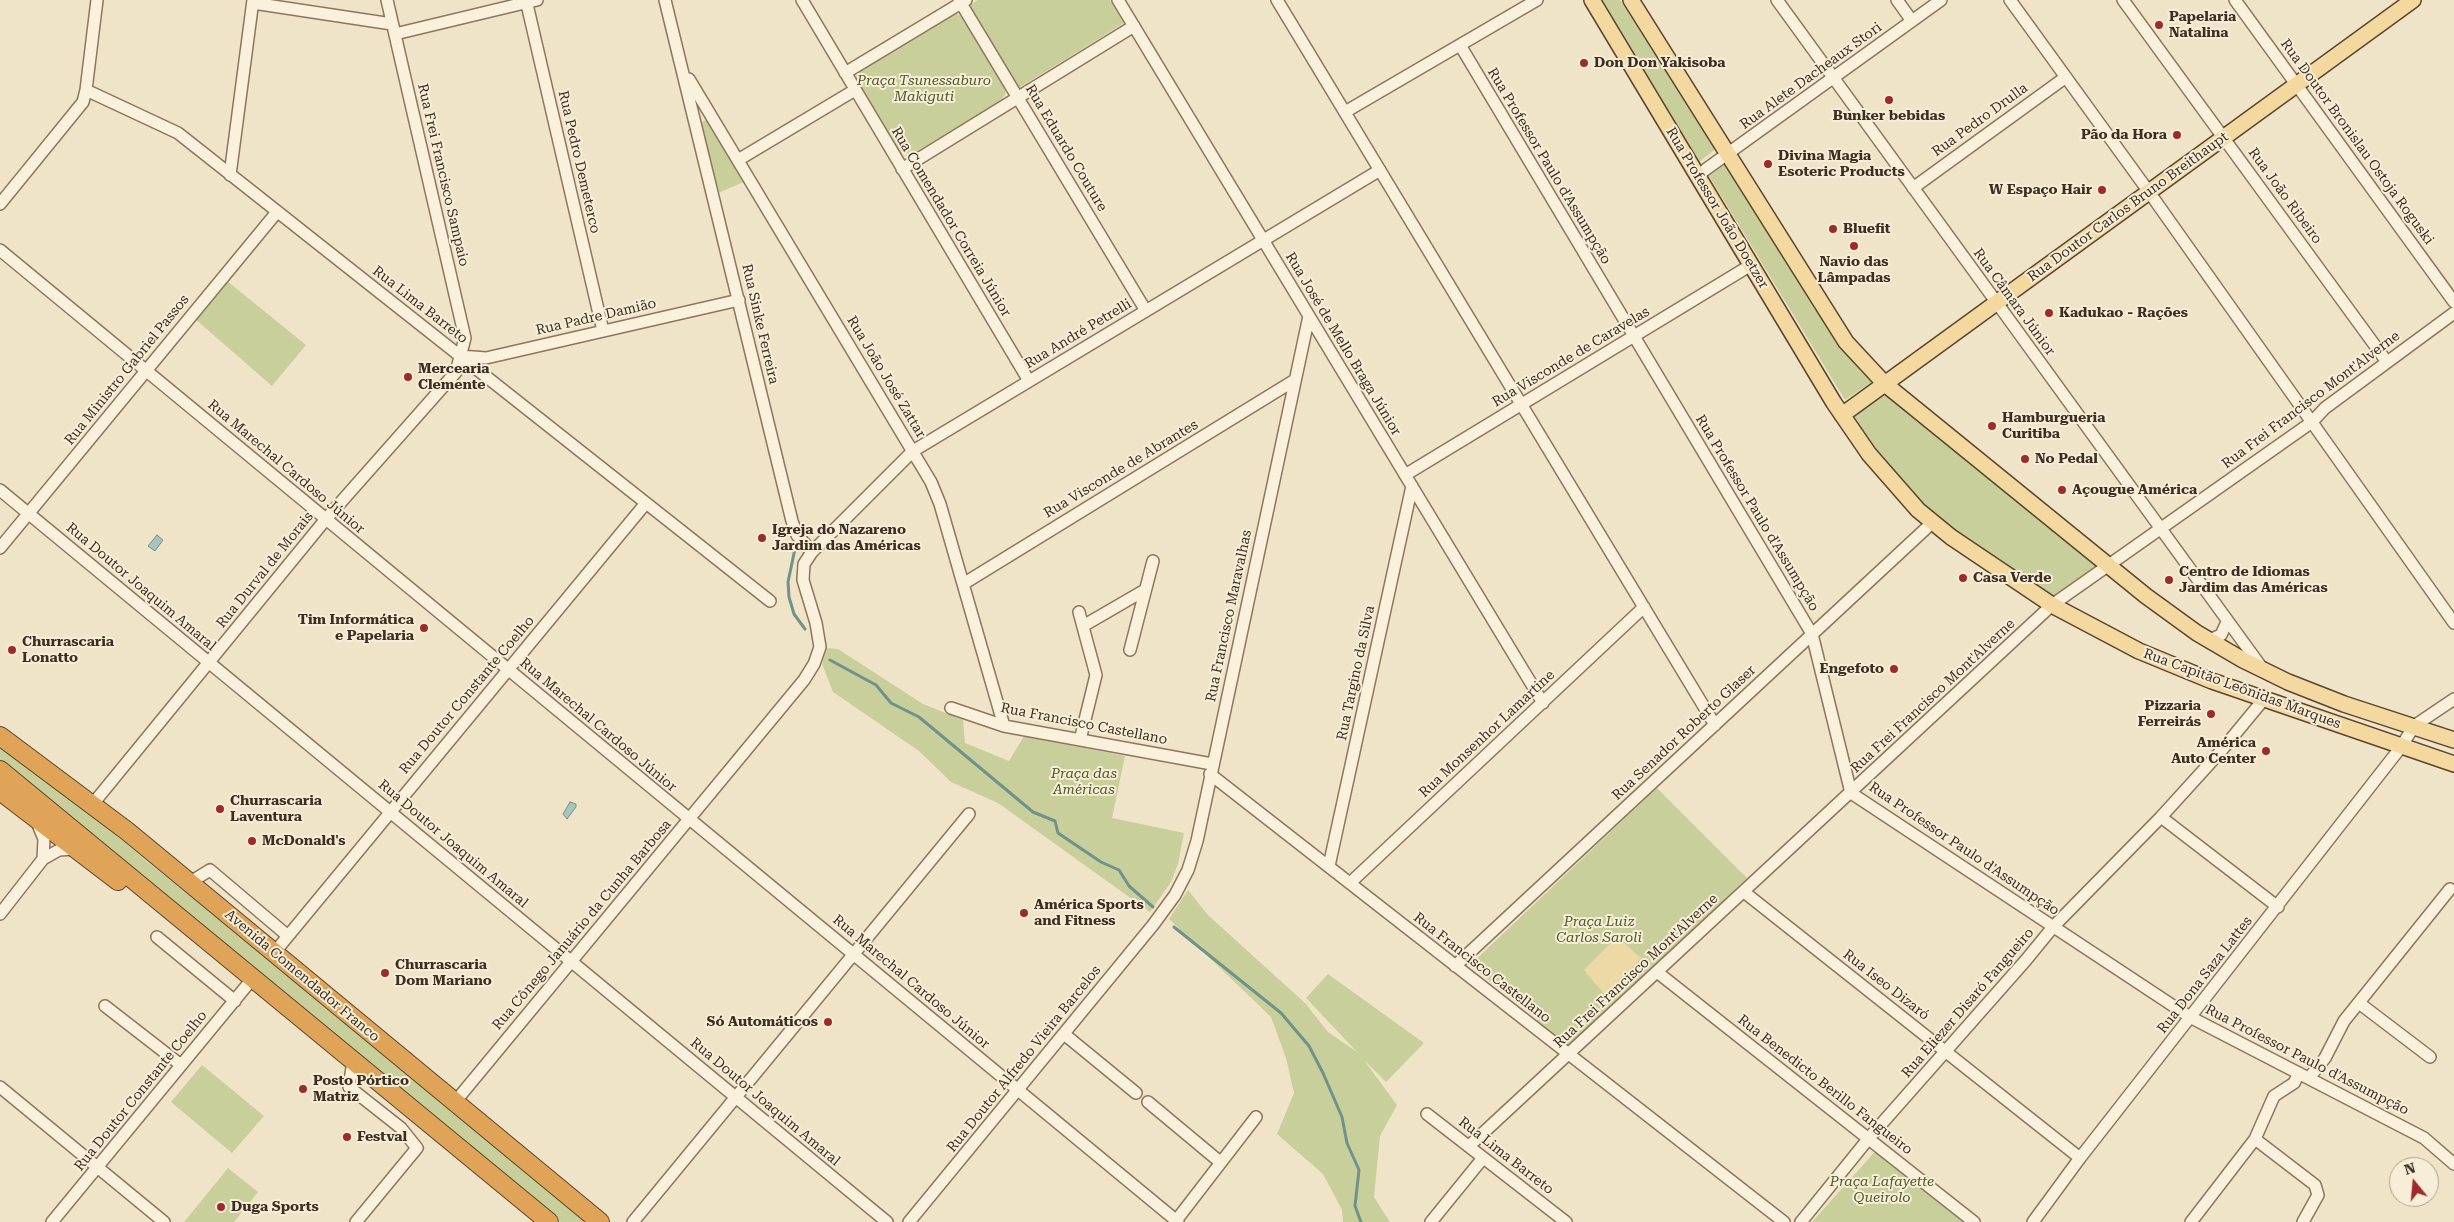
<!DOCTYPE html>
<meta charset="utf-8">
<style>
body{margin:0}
#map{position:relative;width:2454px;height:1222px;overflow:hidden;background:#f0e4c8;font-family:"Roboto Serif",serif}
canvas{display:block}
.north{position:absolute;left:2389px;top:1157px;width:50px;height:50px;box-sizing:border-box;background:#f7eed8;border:1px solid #ada18e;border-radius:50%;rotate:343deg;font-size:14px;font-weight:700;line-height:20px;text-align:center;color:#3d2e20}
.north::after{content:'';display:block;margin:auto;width:18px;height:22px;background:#9e2a2b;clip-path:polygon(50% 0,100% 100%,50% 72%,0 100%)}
</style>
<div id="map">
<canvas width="2454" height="1222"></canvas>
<div class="north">N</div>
</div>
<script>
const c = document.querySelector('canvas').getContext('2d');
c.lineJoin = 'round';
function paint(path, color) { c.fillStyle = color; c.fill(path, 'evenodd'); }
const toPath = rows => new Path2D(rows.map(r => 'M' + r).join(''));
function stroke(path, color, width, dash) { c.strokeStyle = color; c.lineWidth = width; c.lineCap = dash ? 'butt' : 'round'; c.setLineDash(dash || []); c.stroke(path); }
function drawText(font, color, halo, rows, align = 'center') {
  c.font = font + ' "Roboto Serif",serif'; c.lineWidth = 4; c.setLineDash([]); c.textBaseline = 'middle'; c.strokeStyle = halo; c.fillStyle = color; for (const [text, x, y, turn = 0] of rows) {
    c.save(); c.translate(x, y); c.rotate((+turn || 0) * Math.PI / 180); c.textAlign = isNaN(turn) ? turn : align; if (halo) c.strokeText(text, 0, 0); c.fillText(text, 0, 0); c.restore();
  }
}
paint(toPath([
 [978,0,1110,0,1124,23,1019,88,968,6],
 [1600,0,1620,0,1717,148,1699,162],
 [957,14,963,17,1006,89,1005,95,1000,101,914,153,900,154,855,79,856,75,860,70,952,15],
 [706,120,746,181,718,193,699,123],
 [1725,164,1860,371,1872,382,1845,400,1709,176],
 [226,280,306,345,272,386,194,318],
 [1885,395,2099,565,2054,598,1939,520,1895,476,1852,418],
 [826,648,838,649,923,704,963,720,965,743,1009,761,1024,736,1125,756,1112,818,1184,833,1178,864,1171,882,1150,912,998,803,951,782,919,751,833,692,822,664],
 [0,746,101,822,145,860,413,1074,587,1222,561,1222,0,761],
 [1657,788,1747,878,1569,1048,1535,1022,1538,1019,1470,965],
 [1188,890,1208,915,1305,1003,1328,1032,1357,1052,1306,998,1328,974,1424,1043,1386,1082,1364,1060,1397,1105,1380,1136,1374,1197,1390,1222,1343,1222,1342,1210,1323,1174,1277,1134,1294,1093,1286,1058,1271,1017,1169,919],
 [202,1065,264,1116,232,1153,171,1102],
 [1879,1147,1969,1222,1812,1222],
 [228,1168,258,1192,234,1222,184,1222]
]), '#c9cf9b');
paint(toPath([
 [1617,937,1641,958,1605,995,1584,970]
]), '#ecd9a5');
const water = toPath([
 [157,535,163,540,155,551,148,546,157,535],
 [570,802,576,804,576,807,567,819,563,814,570,802]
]);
paint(water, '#a9c4bc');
stroke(water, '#6f938a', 1);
stroke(toPath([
 [796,544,788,582,789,597,794,614,805,629],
 [830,660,876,685,891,703,919,717,1033,812,1055,821,1058,833,1101,862,1119,870,1129,886,1153,907],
 [1174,927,1281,1013,1309,1046,1323,1073,1342,1117,1347,1143,1359,1170,1355,1206,1361,1222]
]), '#6f938a', 3);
const minor = toPath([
 [526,0,603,331],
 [802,0,1029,381],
 [959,0,1146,311],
 [1118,0,1543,703],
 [1277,0,1715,725],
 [1777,0,2262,668],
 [1897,0,1912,21],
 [2010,0,2149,192,2454,623],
 [2123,0,2387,362],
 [2235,0,2454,302],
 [253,3,392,24],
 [395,34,537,0],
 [1460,45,1812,634,1851,793,2190,1017,2424,1138,2454,1164],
 [845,73,966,0],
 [689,79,931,482,940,504,1004,726],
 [86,90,178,133,770,601],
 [1345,112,1537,0],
 [738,160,855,90],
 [902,169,1134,26],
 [230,175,253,0],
 [1698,175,1941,0],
 [1913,188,2066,77],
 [0,204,83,102,86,90,97,0],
 [0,250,1178,1222],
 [460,356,486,358,739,300],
 [1405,475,1751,265],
 [0,490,887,1222],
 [0,548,277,212],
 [812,552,913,451,1380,170],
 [963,584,1295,380],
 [1079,612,1096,675,1080,740],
 [1083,626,1145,590],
 [2209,640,2221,635,2227,622],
 [1130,650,1153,561],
 [951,708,1004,726,1212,764],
 [1210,774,1784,1222],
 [92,805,326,519,456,372,465,338,387,0],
 [2161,817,2278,907],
 [37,822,44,839,43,859],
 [1329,866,1412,486],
 [189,883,210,870,288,936],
 [1350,883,1644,607],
 [1744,892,2080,1158],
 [0,914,43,859,59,850,74,849],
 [157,937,235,1001],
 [274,953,646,503],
 [1455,966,1933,522],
 [1657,972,1974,1222],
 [2359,1003,2430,1057],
 [105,1006,181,1065],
 [1064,1034,1136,1093],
 [353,1061,349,1087,401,1128,417,1148,356,1222],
 [2309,1078,2325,1058,2344,1021,2450,889],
 [0,1087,164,1222],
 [455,1102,804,680,814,664,820,647,816,623,803,580,804,564,812,552,797,535,792,521,665,0],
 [1148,1102,1220,1162],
 [1427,1114,1566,1222],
 [2255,1139,2315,1185,2318,1195,2303,1222],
 [1469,1146,2052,605,2312,422,2325,408,2454,313],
 [52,1222,253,978],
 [633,1222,969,814],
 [909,1222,1153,925,1175,895,1188,870,1197,841,1309,316],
 [1175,1222,1256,1117],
 [1431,1222,1483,1158],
 [1801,1222,1869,1138,2026,960,2053,927,2161,817,2221,751,2264,699],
 [2033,1222,2080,1158,2401,747,2414,726,2454,699],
 [2191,1222,2255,1139,2274,1096,2294,1083,2299,1073]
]);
const major = toPath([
 [1592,0,1834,403,1869,454,1918,510,1951,537,2052,605,2139,651,2212,681,2454,764],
 [1631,0,1846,342,1885,384,2146,596,2197,633,2243,660,2288,682,2344,704,2454,740],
 [1842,415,2413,0]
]);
const highway = toPath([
 [0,736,127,831,600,1222],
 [0,770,549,1222],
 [0,791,118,881]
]);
stroke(minor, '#8d765c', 14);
stroke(major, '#5b4430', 18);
stroke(highway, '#5b4430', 20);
stroke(minor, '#faf1dc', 11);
stroke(major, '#f3d9a0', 15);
stroke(highway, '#e0a458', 18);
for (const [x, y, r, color] of [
 [2159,25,5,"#9e2a2b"],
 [1584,63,5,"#9e2a2b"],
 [1889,100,5,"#9e2a2b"],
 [2177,135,5,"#9e2a2b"],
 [1768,164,5,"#9e2a2b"],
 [2102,190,5,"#9e2a2b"],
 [1833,229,5,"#9e2a2b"],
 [1854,246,5,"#9e2a2b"],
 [2049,313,5,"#9e2a2b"],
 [408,377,5,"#9e2a2b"],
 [1992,426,5,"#9e2a2b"],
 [2025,459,5,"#9e2a2b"],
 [2062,490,5,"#9e2a2b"],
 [762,538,5,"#9e2a2b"],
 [1963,578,5,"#9e2a2b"],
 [2169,580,5,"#9e2a2b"],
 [424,628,5,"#9e2a2b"],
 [12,650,5,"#9e2a2b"],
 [1894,669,5,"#9e2a2b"],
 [2211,714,5,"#9e2a2b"],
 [2266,751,5,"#9e2a2b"],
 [220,809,5,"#9e2a2b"],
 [252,841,5,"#9e2a2b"],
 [1024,913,5,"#9e2a2b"],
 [385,973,5,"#9e2a2b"],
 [828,1022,5,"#9e2a2b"],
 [303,1089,5,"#9e2a2b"],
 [347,1137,5,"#9e2a2b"],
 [221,1207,5,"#9e2a2b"]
]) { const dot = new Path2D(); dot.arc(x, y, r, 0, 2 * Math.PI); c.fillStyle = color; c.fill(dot); stroke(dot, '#f7eed8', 2); }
drawText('bold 14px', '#3d2e20', '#f7eed8', [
 ["Papelaria",2169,17],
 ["Natalina",2169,33],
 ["Don Don Yakisoba",1594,63],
 ["Bunker bebidas",1889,116,"center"],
 ["Pão da Hora",2167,135,"right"],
 ["Divina Magia",1778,156],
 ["Esoteric Products",1778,172],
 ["W Espaço Hair",2092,190,"right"],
 ["Bluefit",1843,229],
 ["Navio das",1854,262,"center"],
 ["Lâmpadas",1854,278,"center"],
 ["Kadukao - Rações",2059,313],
 ["Mercearia",418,369],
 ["Clemente",418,385],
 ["Hamburgueria",2002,418],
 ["Curitiba",2002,434],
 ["No Pedal",2035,459],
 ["Açougue América",2072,490],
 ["Igreja do Nazareno",772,530],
 ["Jardim das Américas",772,546],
 ["Centro de Idiomas",2179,572],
 ["Jardim das Américas",2179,588],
 ["Casa Verde",1973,578],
 ["Tim Informática",414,620,"right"],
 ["e Papelaria",414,636,"right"],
 ["Churrascaria",22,642],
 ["Lonatto",22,658],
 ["Engefoto",1884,669,"right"],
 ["Pizzaria",2201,706,"right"],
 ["Ferreira´s",2201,722,"right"],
 ["América",2256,743,"right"],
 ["Auto Center",2256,759,"right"],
 ["Churrascaria",230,801],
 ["Laventura",230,817],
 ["McDonald's",262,841],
 ["América Sports",1034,905],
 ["and Fitness",1034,921],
 ["Churrascaria",395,965],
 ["Dom Mariano",395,981],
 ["Só Automáticos",818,1022,"right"],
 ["Posto Pórtico",313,1081],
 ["Matriz",313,1097],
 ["Festval",357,1137],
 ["Duga Sports",231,1207]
], 'left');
drawText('14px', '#3d2e20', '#f7eed8', [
 ["Rua Alete Dacheaux Stori",1811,76,-36],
 ["Rua Pedro Drulla",1980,120,-36],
 ["Rua Doutor Bronislau Ostoja Roguski",2357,142,54],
 ["Rua Eduardo Couture",1066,148,59],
 ["Rua Pedro Demeterco",579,162,77],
 ["Rua Professor Paulo d'Assumpção",1549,166,59],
 ["Rua Frei Francisco Sampaio",443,175,77],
 ["Rua João Ribeiro",2285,196,54],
 ["Rua Doutor Carlos Bruno Breithaupt",2128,207,-36],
 ["Rua Professor João Doetzer",1717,208,59],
 ["Rua Comendador Correia Júnior",951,222,59],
 ["Rua Câmara Júnior",2014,302,54],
 ["Rua Lima Barreto",420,305,38],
 ["Rua Padre Damião",596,317,-13],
 ["Rua Sinke Ferreira",760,324,77],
 ["Rua André Petrelli",1078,334,-31],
 ["Rua José de Mello Braga Júnior",1343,344,59],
 ["Rua Visconde de Caravelas",1571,357,-31],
 ["Rua Ministro Gabriel Passos",127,370,-51],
 ["Rua João José Zattar",886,377,59],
 ["Rua Frei Francisco Mont'Alverne",2311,400,-37],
 ["Rua Marechal Cardoso Júnior",286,467,40],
 ["Rua Visconde de Abrantes",1121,469,-31],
 ["Rua Professor Paulo d'Assumpção",1757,513,59],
 ["Rua Durval de Morais",265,570,-51],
 ["Rua Doutor Joaquim Amaral",141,587,40],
 ["Rua Francisco Maravalhas",1229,616,-78],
 ["Rua Targino da Silva",1356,673,-78],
 ["Rua Capitão Leônidas Marques",2242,689,20],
 ["Rua Doutor Constante Coelho",467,695,-50],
 ["Rua Frei Francisco Mont'Alverne",1933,696,-43],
 ["Rua Francisco Castellano",1084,724,11],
 ["Rua Marechal Cardoso Júnior",598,725,40],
 ["Rua Senador Roberto Glaser",1684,733,-43],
 ["Rua Monsenhor Lamartine",1487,734,-43],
 ["Rua Doutor Joaquim Amaral",453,844,40],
 ["Rua Professor Paulo d'Assumpção",1964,849,34],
 ["Rua Cônego Januário da Cunha Barbosa",582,925,-50],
 ["Rua Francisco Castellano",1482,968,38],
 ["Rua Frei Francisco Mont'Alverne",1636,971,-43],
 ["Rua Dona Saza Lattes",2205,975,-52],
 ["Avenida Comendador Franco",302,976,40],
 ["Rua Marechal Cardoso Júnior",911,982,40],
 ["Rua Iseo Dizaró",1886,985,38],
 ["Rua Eliezer Disaró Fangueiro",1968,1003,-49],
 ["Rua Doutor Alfredo Vieira Barcelos",1024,1059,-51],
 ["Rua Professor Paulo d'Assumpção",2307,1060,27],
 ["Rua Benedicto Berillo Fangueiro",1825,1085,38],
 ["Rua Doutor Constante Coelho",141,1091,-51],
 ["Rua Doutor Joaquim Amaral",765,1102,40],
 ["Rua Lima Barreto",1506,1156,38]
]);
drawText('italic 14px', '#4d5a26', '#f7eed8', [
 ["Praça Tsunessaburo",924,81],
 ["Makiguti",924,97],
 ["Praça das",1084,774],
 ["Américas",1084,790],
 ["Praça Luiz",1599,922],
 ["Carlos Saroli",1599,938],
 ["Praça Lafayette",1882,1182],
 ["Queirolo",1882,1198]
]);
</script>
